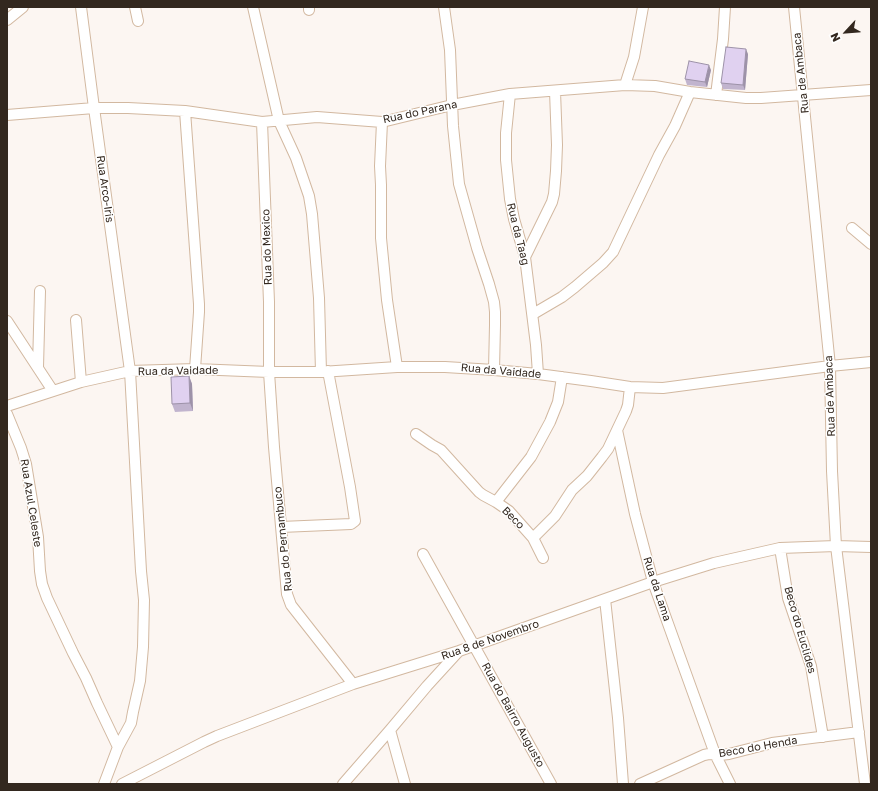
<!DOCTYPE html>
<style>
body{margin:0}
#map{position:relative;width:878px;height:791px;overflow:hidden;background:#fcf6f2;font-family:"Golos Text",sans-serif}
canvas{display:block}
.frame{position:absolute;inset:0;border:8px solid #33281f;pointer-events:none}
.north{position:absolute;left:826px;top:12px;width:40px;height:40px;-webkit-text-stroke:3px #fff;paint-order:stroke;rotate:244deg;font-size:11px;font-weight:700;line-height:16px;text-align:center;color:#33281f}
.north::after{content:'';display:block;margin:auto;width:14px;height:18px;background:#33281f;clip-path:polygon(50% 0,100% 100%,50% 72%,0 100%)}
</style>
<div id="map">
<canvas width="878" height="791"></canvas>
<div class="frame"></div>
<div class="north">N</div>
</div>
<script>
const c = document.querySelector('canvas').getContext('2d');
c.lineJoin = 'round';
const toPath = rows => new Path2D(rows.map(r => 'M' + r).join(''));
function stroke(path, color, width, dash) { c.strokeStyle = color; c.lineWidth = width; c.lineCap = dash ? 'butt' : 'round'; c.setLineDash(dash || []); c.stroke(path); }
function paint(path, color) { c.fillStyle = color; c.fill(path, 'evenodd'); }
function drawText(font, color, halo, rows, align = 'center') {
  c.font = font + ' "Golos Text",sans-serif'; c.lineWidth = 3; c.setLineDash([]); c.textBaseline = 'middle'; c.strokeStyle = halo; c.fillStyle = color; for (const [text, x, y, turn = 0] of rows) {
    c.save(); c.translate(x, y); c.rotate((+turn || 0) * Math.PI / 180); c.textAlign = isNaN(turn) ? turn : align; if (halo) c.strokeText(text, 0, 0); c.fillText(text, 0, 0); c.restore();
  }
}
const minor = toPath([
 [81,7,94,108,130,371,141,571,144,600,143,647,140,681,133,712,131,723,118,747,104,784],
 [135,7,138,21],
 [253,7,279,121,296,158,309,196,312,214,319,298,321,372],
 [309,7,309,10],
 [444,7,450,50,453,126,459,184,477,248,489,284,494,302,495,312,495,325,494,370],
 [794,7,830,366,832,471,836,546,865,784],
 [7,20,23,7],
 [625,85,634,57,643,7],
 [510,94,506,133,506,160,510,199,514,219,525,257,536,345,538,374],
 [716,95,723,39,725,7],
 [185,111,199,304,199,312,195,369],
 [7,115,94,108,128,108,185,111,262,122,317,117,382,122,452,105,510,94,625,85,655,86,690,92,746,98,761,98,871,90],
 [262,122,269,302,269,372,274,447,287,594,291,605,353,684],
 [382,122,380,166,381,185,381,238,387,300,397,367],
 [852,228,871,244],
 [525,257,552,202,554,194,556,171,557,145,555,91],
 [533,314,562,297,575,287,603,263,613,252,659,155,675,126,690,92],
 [76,320,81,382],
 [7,321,53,391],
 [38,367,40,291],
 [630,387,628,405,626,411,617,430,635,514,653,582,715,754,730,784],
 [7,406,81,382,130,371,195,369,269,372,321,372,397,367,445,367,494,370,538,374,591,381,630,387,663,388,830,366,871,362],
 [7,414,21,448,26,464,38,537,40,571,42,584,47,598,73,653,86,678,97,703,118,747],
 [416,434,432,445,441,450,479,492,483,495,496,502,509,511,533,538,543,558],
 [496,502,531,457,550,422,558,402,562,377],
 [281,527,351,524,355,521,350,487,328,371],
 [533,538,555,516,572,490,587,476,602,457,608,449,617,430],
 [780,548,788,598,811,666,823,737],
 [423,554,551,784],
 [605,599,618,718,623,784],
 [390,730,405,784],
 [122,784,204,742,217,736,353,684,459,651,653,582,714,563,780,548,836,546,871,547],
 [343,784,390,730,427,686,459,651],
 [640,784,704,755,709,754,720,755,729,754,772,743,859,732]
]);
stroke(minor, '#d2b8a0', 12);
stroke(minor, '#fff', 10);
paint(toPath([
 [748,54,745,90,723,89,721,83],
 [711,70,707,87,687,85,685,79],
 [189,376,192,384,193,411,175,412,172,404]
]), '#c1b4ce');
paint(toPath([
 [746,49,748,54,745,90,743,85],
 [709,65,711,70,707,87,705,82],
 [189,376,192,384,193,411,190,403]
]), '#9d92a8');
const building = toPath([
 [726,47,746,49,743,85,721,83,726,47],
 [689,61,709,65,705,82,685,79,689,61],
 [189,376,190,403,172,404,171,377,189,376]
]);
paint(building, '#e0d1f0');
stroke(building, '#9d92a8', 1);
drawText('11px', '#33281f', '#fff', [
 ["Rua de Ambaca",801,73,-96],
 ["Rua do Parana",420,112,-12],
 ["Rua Arco-Iris",105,189,82],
 ["Rua da Taag",518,234,76],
 ["Rua do Mexico",267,247,-92],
 ["Rua da Vaidade",178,371,-1],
 ["Rua da Vaidade",501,371,5],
 ["Rua de Ambaca",830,396,-92],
 ["Rua Azul Celeste",31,503,81],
 ["Beco",513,518,45],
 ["Rua do Pernambuco",283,539,-96],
 ["Rua da Lama",657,589,72],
 ["Beco do Euclides",800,630,74],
 ["Rua 8 de Novembro",490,640,-19],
 ["Rua do Bairro Augusto",513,715,61],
 ["Beco do Henda",758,747,-10]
]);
</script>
